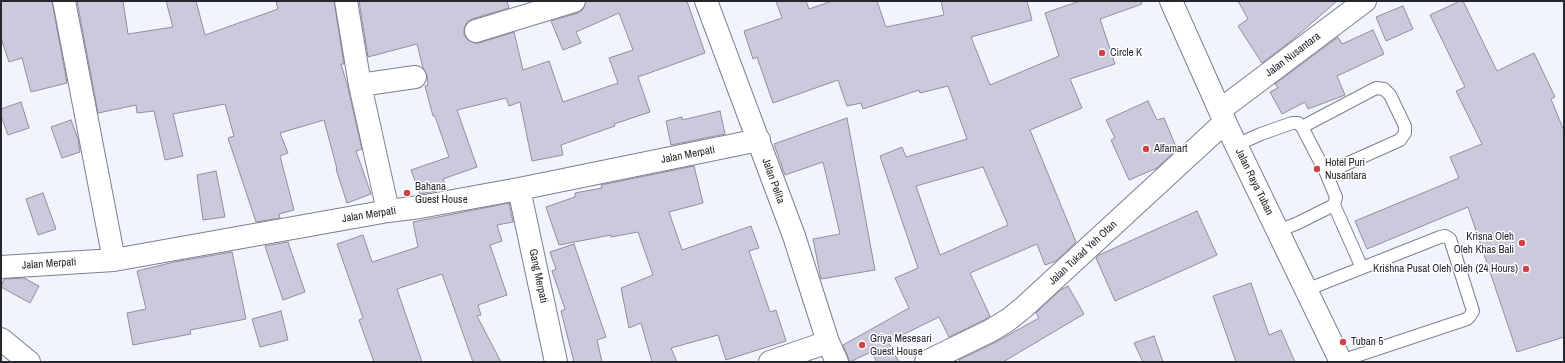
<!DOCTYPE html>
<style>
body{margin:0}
#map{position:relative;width:1565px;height:363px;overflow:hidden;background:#f1f4fc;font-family:"Archivo Narrow",sans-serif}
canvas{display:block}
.frame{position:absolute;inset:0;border:2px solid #25272e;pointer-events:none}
</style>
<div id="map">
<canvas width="1565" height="363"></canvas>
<div class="frame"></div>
</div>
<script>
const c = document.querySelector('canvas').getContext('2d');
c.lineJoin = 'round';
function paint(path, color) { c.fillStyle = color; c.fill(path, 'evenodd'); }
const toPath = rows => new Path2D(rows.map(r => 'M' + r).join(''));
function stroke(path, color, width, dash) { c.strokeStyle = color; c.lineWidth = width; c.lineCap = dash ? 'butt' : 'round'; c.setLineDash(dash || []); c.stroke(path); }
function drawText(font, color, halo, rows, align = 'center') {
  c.font = font + ' "Archivo Narrow",sans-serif'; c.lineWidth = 3; c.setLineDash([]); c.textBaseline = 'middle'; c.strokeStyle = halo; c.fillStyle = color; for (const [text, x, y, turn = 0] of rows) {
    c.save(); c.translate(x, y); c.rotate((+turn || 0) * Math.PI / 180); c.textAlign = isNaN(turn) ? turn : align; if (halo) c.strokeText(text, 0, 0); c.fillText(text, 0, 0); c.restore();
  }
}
const building = toPath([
 [1,1,52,1,67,83,31,92,22,58,9,62,1,38,1,1],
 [77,1,123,1,128,34,173,27,166,1,196,1,205,35,278,9,276,1,334,1,344,64,341,64,347,84,362,149,356,151,371,194,347,203,336,169,337,169,324,120,280,133,288,153,280,156,294,210,279,214,280,218,256,222,228,138,234,136,225,104,173,114,183,156,165,160,154,111,137,113,136,105,98,113,77,1],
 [359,1,507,1,509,8,472,19,467,22,464,29,464,35,468,40,474,43,479,43,514,32,523,70,549,61,563,102,618,83,609,58,633,50,619,13,576,32,581,43,563,50,551,21,578,13,583,9,586,1,687,1,705,53,638,77,650,112,614,124,615,126,561,145,563,155,532,161,520,102,509,106,506,98,457,110,477,167,443,179,447,189,420,194,411,170,449,157,435,116,433,116,425,86,428,85,427,75,423,68,417,44,368,57,359,1],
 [776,1,806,1,809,9,832,1,877,1,886,27,944,15,941,1,1027,1,1032,20,971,37,990,85,1059,56,1045,13,1080,1,1141,1,1142,4,1100,19,1115,64,1070,79,1082,108,1030,130,1076,242,1056,261,1045,265,1037,244,970,273,990,316,984,320,949,337,939,317,888,342,899,362,877,362,871,352,850,362,843,345,909,308,895,278,918,268,880,156,902,147,906,157,967,139,948,86,920,93,919,90,863,109,861,103,847,106,838,80,773,103,757,57,753,59,744,31,782,18,776,1],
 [983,167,1008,225,940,255,916,186,983,167],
 [1238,1,1337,1,1291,41,1262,63,1238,26,1248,19,1238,1],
 [1460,1,1463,1,1497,71,1534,53,1555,97,1551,99,1564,131,1564,337,1517,352,1468,207,1367,249,1355,221,1459,178,1450,157,1482,144,1456,91,1465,87,1430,15,1460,1],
 [1403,6,1413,29,1386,41,1376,17,1403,6],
 [1373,30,1384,54,1337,76,1345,95,1308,109,1305,102,1282,114,1270,92,1278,88,1275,84,1338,37,1342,44,1373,30],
 [1148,101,1157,120,1164,118,1177,149,1157,168,1129,180,1111,140,1115,138,1106,120,1148,101],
 [21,102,29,128,8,135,1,116,1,109,21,102],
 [720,111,725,134,671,145,666,121,682,117,682,120,720,111],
 [847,118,875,270,821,279,813,239,840,234,823,162,785,175,774,144,847,118],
 [71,120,78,139,80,152,62,158,51,127,71,120],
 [694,166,703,203,669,212,682,250,751,226,759,248,749,251,770,312,776,310,786,341,726,360,718,335,671,348,677,362,652,362,641,323,629,328,621,288,653,275,638,232,611,237,611,235,559,245,546,207,575,197,575,193,602,188,601,185,694,166],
 [216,171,225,217,203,220,197,175,216,171],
 [43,193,56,229,38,235,26,199,43,193],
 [509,203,513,222,497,225,502,241,490,245,507,295,478,305,481,315,477,316,501,362,473,362,442,274,397,289,422,362,374,362,359,320,363,318,337,244,363,235,372,262,418,247,413,222,509,203],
 [1197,211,1217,255,1115,301,1096,258,1099,255,1197,211],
 [288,242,305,292,283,300,265,246,288,242],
 [574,244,606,337,597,340,602,362,574,362,561,311,565,309,552,271,556,269,550,252,574,244],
 [232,252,246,319,190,330,191,334,133,345,127,313,146,309,137,271,174,262,232,252],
 [24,278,39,286,30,303,1,287,4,279,24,278],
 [1251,283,1269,335,1281,330,1295,362,1236,362,1213,296,1251,283],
 [1068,286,1084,314,1003,362,960,362,959,360,996,342,1039,318,1036,313,1059,291,1068,286],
 [281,311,288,340,260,347,252,319,281,311],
 [1154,336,1163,362,1143,362,1134,343,1154,336]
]);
paint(building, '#cdc9dd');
stroke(building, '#918da0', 1);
const service = toPath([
 [1302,127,1376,88,1384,89,1390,95,1405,126,1405,133,1400,140,1326,173],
 [1236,145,1261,134,1292,123,1298,123,1302,127,1326,173,1336,197,1334,205,1298,223,1278,231],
 [1334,205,1362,268],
 [1306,290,1440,237,1445,236,1450,239,1473,311,1470,316,1467,319,1341,361]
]);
const minor = toPath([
 [64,1,114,260],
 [346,1,360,85,388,211],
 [706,1,794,236,828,342,837,362],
 [476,31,574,1],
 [360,85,415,77],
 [1220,110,1365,1],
 [519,189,556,362],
 [1,267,114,260,388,211,420,207,519,189,759,140],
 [770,362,828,342],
 [926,362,990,331,1008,320,1023,308,1225,122]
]);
const secondary = toPath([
 [1171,1,1225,122,1341,362]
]);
const trunk = toPath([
 [1,339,29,362]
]);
stroke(service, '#7b8091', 14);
stroke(minor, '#7b8091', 24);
stroke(secondary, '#7b8091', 24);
stroke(trunk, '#7b8091', 24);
stroke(service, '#fff', 12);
stroke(minor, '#fff', 22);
stroke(secondary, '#fff', 22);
stroke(trunk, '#fff', 22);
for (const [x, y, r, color] of [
 [1102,53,4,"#d24247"],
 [1146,149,4,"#d24247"],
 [1317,169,4,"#d24247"],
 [407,193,4,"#d24247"],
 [1522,243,4,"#d24247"],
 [1526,269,4,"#d24247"],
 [1343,342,4,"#d24247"],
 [862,345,4,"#d24247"]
]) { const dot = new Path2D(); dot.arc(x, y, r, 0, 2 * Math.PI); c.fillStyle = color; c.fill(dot); stroke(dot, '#fff', 1.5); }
drawText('11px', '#25272e', '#fff', [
 ["Circle K",1110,53],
 ["Alfamart",1154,149],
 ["Hotel Puri",1325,163],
 ["Nusantara",1325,176],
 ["Bahana",415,187],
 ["Guest House",415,200],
 ["Krisna Oleh",1514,237,"right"],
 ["Oleh Khas Bali",1514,250,"right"],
 ["Krishna Pusat Oleh Oleh (24 Hours)",1518,269,"right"],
 ["Griya Mesesari",870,339],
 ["Guest House",870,352],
 ["Tuban 5",1351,342]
], 'left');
drawText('11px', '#25272e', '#fff', [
 ["Jalan Nusantara",1293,55,-37],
 ["Jalan Merpati",688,155,-11],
 ["Jalan Pelita",773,181,70],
 ["Jalan Raya Tuban",1254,182,64],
 ["Jalan Merpati",369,215,-9],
 ["Jalan Tukad Yeh Otan",1083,253,-43],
 ["Jalan Merpati",49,264,-4],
 ["Gang Merpati",538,276,78]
]);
</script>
